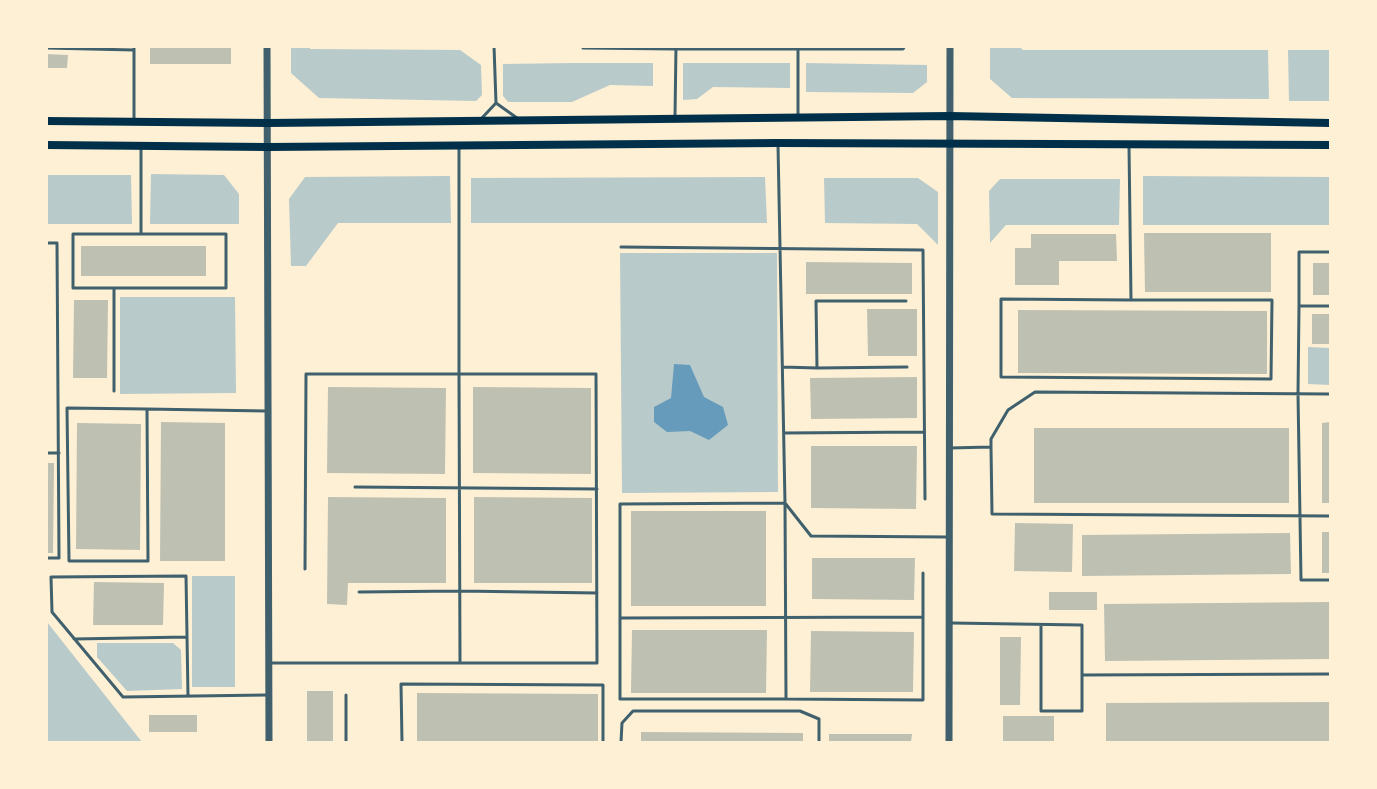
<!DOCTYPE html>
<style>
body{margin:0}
#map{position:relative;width:1377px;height:789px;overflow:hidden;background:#fdf0d5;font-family:Rubik,sans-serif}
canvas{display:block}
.frame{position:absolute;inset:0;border:48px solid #fdf0d5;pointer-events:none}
</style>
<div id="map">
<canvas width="1377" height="789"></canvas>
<div class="frame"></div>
</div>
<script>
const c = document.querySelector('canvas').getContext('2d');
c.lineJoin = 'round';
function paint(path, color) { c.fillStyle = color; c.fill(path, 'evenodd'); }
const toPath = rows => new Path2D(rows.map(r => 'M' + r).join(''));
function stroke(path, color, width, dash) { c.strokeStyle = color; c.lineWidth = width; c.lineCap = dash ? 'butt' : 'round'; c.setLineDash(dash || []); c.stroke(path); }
paint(toPath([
 [291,47,310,47,310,49,460,50,481,65,482,95,476,101,319,98,291,73],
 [990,47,1020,47,1023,50,1268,50,1269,99,1012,98,990,79],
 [1330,50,1330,101,1289,101,1288,50],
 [573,63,653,63,653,86,610,85,572,102,508,102,503,96,503,64],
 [683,63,790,63,790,88,713,87,697,99,683,100],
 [806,63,927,65,927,82,913,93,806,92],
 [151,174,224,175,239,194,239,224,150,224],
 [47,175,131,175,132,224,47,224],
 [450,176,451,223,338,223,306,266,291,266,289,199,305,177],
 [1143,176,1330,177,1330,225,1143,225],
 [765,177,767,223,471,223,471,178],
 [824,178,918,178,938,192,938,245,917,224,825,223],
 [1000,179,1120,179,1119,225,1006,225,990,243,989,191],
 [620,253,777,253,778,492,622,493],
 [120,297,235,297,236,393,120,394],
 [1308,347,1330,348,1330,385,1308,384],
 [192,576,235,576,235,687,192,687],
 [47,622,142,742,47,742],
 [97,643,173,643,181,650,182,689,127,691,97,657]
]), '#b9caca');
paint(toPath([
 [674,364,690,365,704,397,723,407,728,425,709,440,690,431,667,432,654,422,654,407,671,398]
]), '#669bbc');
paint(toPath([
 [150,46,231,46,231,64,150,64],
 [46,54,68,55,67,68,46,68],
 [1144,233,1271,233,1271,292,1145,292],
 [1031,234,1116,234,1117,261,1059,261,1059,285,1015,285,1015,248,1031,248],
 [81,246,206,246,206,276,81,276],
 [806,262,912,263,912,294,806,294],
 [1313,263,1330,263,1330,295,1313,295],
 [74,300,108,300,107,378,73,378],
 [867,309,917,309,917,356,868,356],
 [1018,310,1267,311,1267,374,1018,373],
 [1312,314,1330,314,1330,344,1312,344],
 [917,377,917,418,811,419,810,378],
 [328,387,446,388,445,474,327,473],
 [473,387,591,388,591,474,473,473],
 [161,422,225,423,225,561,160,561],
 [1330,422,1330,503,1322,503,1322,423],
 [77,423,141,424,140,550,76,549],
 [1034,428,1289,428,1289,503,1034,503],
 [811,446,917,446,916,509,811,508],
 [46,463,54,463,53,553,46,553],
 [328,497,446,498,446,583,348,583,347,605,327,604],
 [474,497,592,498,592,583,474,583],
 [631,511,766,511,766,606,631,606],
 [1015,523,1073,524,1072,572,1014,571],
 [1322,532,1330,532,1330,573,1322,573],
 [1290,533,1291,574,1082,576,1082,535],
 [812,558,915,558,914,600,812,599],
 [94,582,164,583,163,625,93,625],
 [1049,592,1097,592,1097,610,1049,610],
 [1330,602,1330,659,1105,661,1104,604],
 [632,630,767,630,766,693,631,693],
 [811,631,914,632,913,692,810,692],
 [1000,637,1021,637,1020,705,1000,705],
 [307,691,333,691,333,742,307,742],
 [417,693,598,694,598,742,417,742],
 [1330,702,1330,742,1106,742,1106,703],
 [149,715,197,715,197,732,149,732],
 [1003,716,1054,716,1054,742,1003,742],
 [641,732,803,733,803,742,641,742],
 [829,734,912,734,911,742,829,742]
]), '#bec0b2');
stroke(toPath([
 [134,46,134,120],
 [494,46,496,103],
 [798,46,798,116],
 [46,48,134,50],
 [583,48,676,49,903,49,905,46],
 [675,117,676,46],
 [481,119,496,103,517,118],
 [778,145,785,503,786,699,620,699,620,504,785,503,811,536,947,537],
 [1129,146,1131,300,1272,300,1271,379,1001,377,1001,299,1131,300],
 [141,148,141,234,73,234,73,288,226,288,226,234,141,234],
 [46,243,57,243,59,558,46,558],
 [621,247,923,250,925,499],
 [114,288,114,391],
 [1299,306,1299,252,1330,252],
 [1330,306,1299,306,1298,394,1301,580,1330,580],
 [783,367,817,368,816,301,906,301],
 [817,368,907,367],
 [147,409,148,561,69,561,67,408,147,409,266,411],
 [784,433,924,432],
 [991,447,992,514,1330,516],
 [949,448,991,447,991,439,1008,410,1035,392,1330,394],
 [46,453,59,453],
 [355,487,597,489],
 [305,569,306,374,459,374,460,663],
 [359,592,460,591,597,593],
 [620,618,923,617],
 [951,623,1082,625,1082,675,1330,674],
 [1041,625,1041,711,1082,711,1082,675],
 [74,639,187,637],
 [271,663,597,663,596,374,459,374,459,146],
 [346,695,346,742],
 [188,696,186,576,51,577,52,612,123,697,267,695],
 [786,699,923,700,923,573],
 [402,742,401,684,603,685,603,742],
 [621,742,622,723,633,711,800,711,819,719,819,742]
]), '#3f606c', 3);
stroke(toPath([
 [267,46,269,742],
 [949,742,950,46]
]), '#3f606c', 7);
stroke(toPath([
 [46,121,268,123,950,116,1330,123],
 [46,145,267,147,778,143,1330,145]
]), '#003049', 8);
</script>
